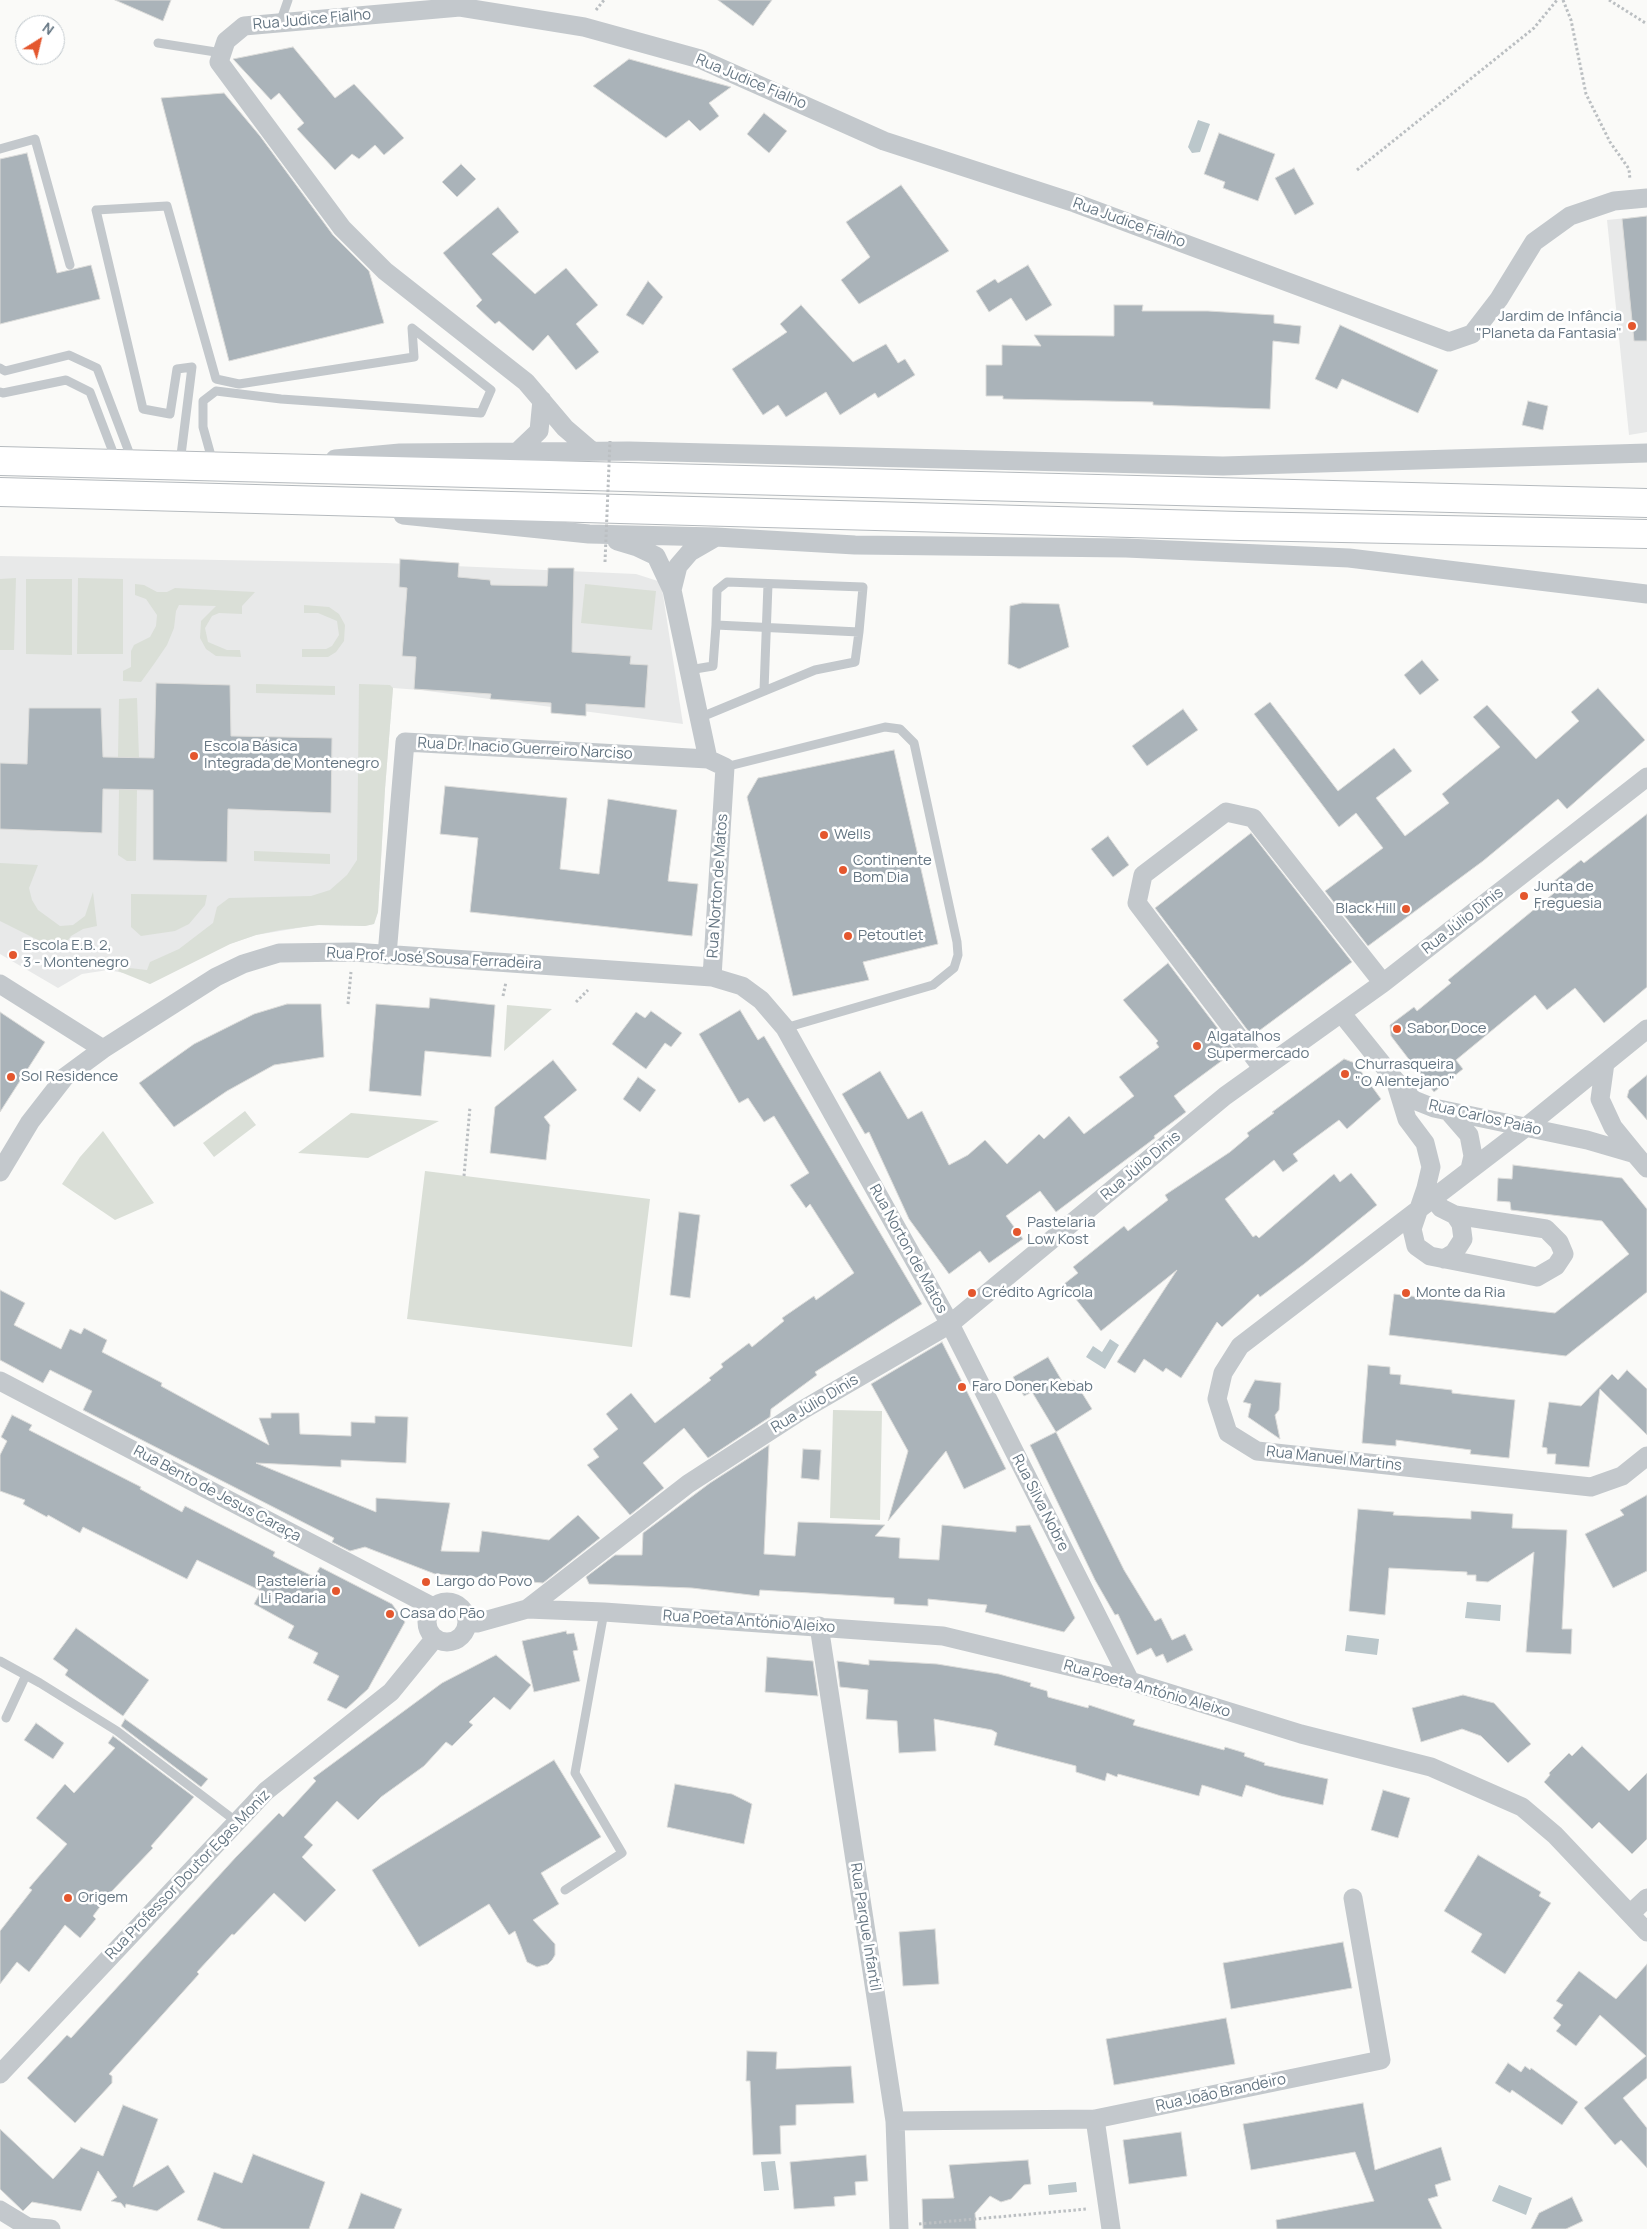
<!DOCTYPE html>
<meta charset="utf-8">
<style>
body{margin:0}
#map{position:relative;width:1647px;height:2229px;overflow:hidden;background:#fafaf8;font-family:Manrope,sans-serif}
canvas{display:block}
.north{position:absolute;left:15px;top:15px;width:50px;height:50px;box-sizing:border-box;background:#fff;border:1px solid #c1c8cd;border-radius:50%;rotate:36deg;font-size:14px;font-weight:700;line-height:20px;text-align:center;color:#657683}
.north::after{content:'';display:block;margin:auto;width:18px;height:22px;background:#e4572e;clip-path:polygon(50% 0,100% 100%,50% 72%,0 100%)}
</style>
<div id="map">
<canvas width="1647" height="2229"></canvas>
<div class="north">N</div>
</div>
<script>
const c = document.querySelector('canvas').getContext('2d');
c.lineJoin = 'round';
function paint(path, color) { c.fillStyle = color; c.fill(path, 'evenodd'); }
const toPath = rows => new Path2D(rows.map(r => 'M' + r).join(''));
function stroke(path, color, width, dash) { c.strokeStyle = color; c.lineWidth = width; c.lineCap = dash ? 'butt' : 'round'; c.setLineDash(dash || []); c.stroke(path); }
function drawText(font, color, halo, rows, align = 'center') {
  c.font = font + ' Manrope,sans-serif'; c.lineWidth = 5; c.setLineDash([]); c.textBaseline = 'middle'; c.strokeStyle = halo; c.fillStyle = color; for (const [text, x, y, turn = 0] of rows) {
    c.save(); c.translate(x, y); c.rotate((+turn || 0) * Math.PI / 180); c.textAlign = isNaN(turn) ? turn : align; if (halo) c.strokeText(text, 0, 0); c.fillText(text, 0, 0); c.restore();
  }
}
paint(toPath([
 [1647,216,1647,432,1629,435,1607,220],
 [0,556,386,563,636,574,661,582,683,724,420,690,393,688,385,789,378,912,374,924,365,926,316,925,256,935,230,944,150,984,129,974,108,970,82,974,58,988,0,954]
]), '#e8e9e9');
paint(toPath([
 [16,578,14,650,0,650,0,579],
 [78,578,123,579,123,654,77,654],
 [26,579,72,579,72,655,26,654],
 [135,584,144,585,157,592,167,592,175,588,255,592,242,606,242,614,219,613,212,616,205,628,208,642,227,650,240,650,241,657,216,656,206,649,200,638,201,621,216,606,179,605,176,611,174,628,167,645,154,664,141,682,123,681,123,671,131,667,131,651,134,645,150,637,156,626,157,615,146,599,135,595],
 [585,584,656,591,652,630,581,623],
 [304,605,329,607,339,614,345,625,344,641,336,652,328,657,302,657,302,649,326,649,332,646,339,635,337,621,318,613,304,613],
 [256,684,335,686,335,695,256,693],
 [359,684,390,685,393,688,385,789,378,912,374,924,365,926,319,925,280,930,256,935,230,944,150,984,118,971,121,967,147,970,150,962,179,949,213,923,217,907,229,898,311,896,330,890,347,875,357,860],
 [137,698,139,758,118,757,119,699],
 [119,789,137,790,136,861,127,861,118,855],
 [254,851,330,854,330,864,254,861],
 [0,863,38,865,29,888,32,900,38,910,60,926,73,925,85,916,93,892,97,926,83,929,71,936,60,951,0,921],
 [131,894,207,895,205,905,189,924,175,931,141,936,131,927],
 [507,1005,552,1009,504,1051],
 [245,1111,256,1125,214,1157,203,1143],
 [351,1113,439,1121,368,1158,298,1153],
 [103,1131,154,1203,115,1220,62,1184,80,1157],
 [425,1171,650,1199,632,1347,407,1319],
 [833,1410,882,1411,880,1520,830,1518]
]), '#dadfd7');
paint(toPath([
 [1198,120,1210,124,1200,152,1192,153,1188,147],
 [1110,1339,1119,1345,1105,1369,1086,1357,1093,1346,1102,1352],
 [1467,1602,1501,1605,1500,1621,1465,1618],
 [1347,1635,1379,1639,1377,1655,1345,1651],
 [775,2161,779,2190,764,2191,761,2162],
 [1076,2182,1077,2192,1049,2195,1048,2185],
 [1499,2185,1532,2198,1526,2215,1492,2201]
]), '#bbc7cb');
const building = toPath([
 [115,0,171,0,163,21,115,0],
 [718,0,772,0,753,26,718,0],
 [293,47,335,98,354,84,404,138,384,155,375,145,359,159,352,154,335,170,297,129,304,123,279,93,271,100,233,59,293,47],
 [629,59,731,87,709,103,719,116,700,131,689,120,666,138,593,86,629,59],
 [224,93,260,136,333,235,369,271,384,323,229,361,161,98,224,93],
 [764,113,787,131,769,153,747,134,764,113],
 [1219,133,1275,154,1258,201,1223,188,1225,182,1204,174,1219,133],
 [27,153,57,273,91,265,100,299,0,324,0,159,27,153],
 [461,164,476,179,457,197,442,182,461,164],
 [1294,168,1314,204,1295,215,1275,178,1294,168],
 [901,185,949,251,859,304,841,280,870,257,846,222,901,185],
 [498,207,519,232,492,254,535,294,566,268,598,305,576,324,599,352,576,370,548,335,533,351,499,321,495,324,476,306,482,300,443,253,498,207],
 [1647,216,1647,341,1634,341,1622,219,1647,216],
 [1028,265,1052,305,1026,321,1011,298,989,312,976,291,995,279,998,283,1028,265],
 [648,281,663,297,643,325,626,315,648,281],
 [801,305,853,362,886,344,898,363,905,359,915,375,878,398,875,393,840,415,826,392,786,417,778,405,763,415,732,369,787,332,780,324,801,305],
 [1114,305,1143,305,1142,311,1208,311,1274,315,1274,323,1301,326,1299,344,1273,341,1270,409,1153,405,1153,402,1003,399,1003,396,986,396,986,365,1002,365,1002,345,1041,346,1034,335,1114,336,1114,305],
 [1340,325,1438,370,1418,413,1342,379,1337,389,1315,379,1340,325],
 [1528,401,1548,406,1543,430,1522,425,1528,401],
 [400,559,459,563,458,577,490,580,491,585,547,586,548,568,574,568,572,652,631,656,630,664,648,665,645,708,586,704,586,716,551,713,551,703,490,699,491,694,414,689,416,657,402,656,407,588,399,587,400,559],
 [1022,603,1059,604,1069,647,1019,669,1008,664,1010,606,1022,603],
 [1422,660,1439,680,1420,695,1404,675,1422,660],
 [156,683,230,685,231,736,332,738,331,813,228,809,227,862,153,860,153,790,103,789,102,833,0,829,0,763,27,764,29,708,101,708,103,757,154,758,156,683],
 [1598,688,1645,740,1567,809,1558,799,1483,861,1368,946,1325,891,1383,848,1356,813,1339,827,1254,714,1270,702,1338,791,1394,748,1412,771,1376,798,1405,836,1449,803,1442,794,1500,747,1473,717,1487,705,1536,759,1579,721,1571,712,1598,688],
 [1183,709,1198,730,1147,766,1132,746,1183,709],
 [894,750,938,944,863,962,869,980,793,996,747,797,758,778,894,750],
 [445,786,567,798,560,869,599,874,608,799,677,810,668,881,698,884,692,936,470,912,478,838,440,834,445,786],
 [1647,814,1647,987,1604,1023,1575,988,1547,1010,1535,995,1456,1060,1463,1069,1434,1092,1391,1036,1390,1025,1414,1007,1417,1011,1451,983,1448,980,1559,889,1553,882,1581,860,1584,863,1647,814],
 [1251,833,1352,962,1252,1036,1155,908,1251,833],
 [1108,836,1129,865,1113,877,1091,849,1108,836],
 [1168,963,1235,1051,1174,1096,1186,1112,1154,1136,1155,1138,1056,1212,1040,1191,1006,1216,1023,1239,989,1263,980,1251,949,1274,909,1219,869,1132,865,1134,842,1094,880,1071,908,1119,922,1111,949,1165,968,1155,985,1140,1007,1164,1039,1134,1044,1139,1069,1116,1084,1134,1134,1096,1119,1077,1159,1047,1156,1043,1158,1041,1123,1000,1168,963],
 [430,998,495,1005,491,1057,425,1051,421,1096,369,1091,376,1004,429,1008,430,998],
 [287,1004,321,1004,324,1057,274,1065,227,1091,174,1127,139,1083,194,1044,254,1014,287,1004],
 [740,1010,758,1040,764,1036,922,1304,815,1372,817,1375,771,1409,770,1417,708,1458,684,1428,643,1463,664,1488,630,1515,587,1465,599,1457,593,1449,618,1429,606,1414,631,1393,655,1423,711,1380,709,1378,723,1367,721,1364,749,1343,752,1347,784,1321,782,1318,814,1296,816,1300,854,1273,810,1204,806,1208,790,1185,809,1173,774,1116,764,1122,748,1098,739,1103,699,1034,740,1010],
 [651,1011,682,1033,671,1047,665,1043,646,1069,612,1044,636,1012,645,1018,651,1011],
 [0,1012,45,1042,0,1112,0,1012],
 [1344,1059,1355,1063,1381,1099,1347,1129,1339,1120,1293,1154,1298,1161,1283,1172,1274,1160,1225,1199,1253,1237,1256,1235,1259,1238,1334,1174,1340,1182,1351,1173,1377,1205,1304,1264,1260,1297,1258,1294,1222,1327,1217,1322,1181,1378,1166,1368,1163,1372,1144,1359,1135,1373,1117,1362,1177,1270,1101,1331,1064,1284,1078,1273,1073,1267,1124,1226,1128,1231,1168,1200,1165,1195,1230,1152,1249,1136,1247,1133,1274,1113,1272,1112,1344,1059],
 [553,1060,577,1090,544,1117,550,1125,546,1160,490,1153,495,1107,553,1060],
 [1647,1075,1647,1120,1627,1097,1629,1090,1647,1075],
 [638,1077,656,1090,640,1112,623,1099,638,1077],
 [1513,1165,1622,1178,1647,1209,1647,1292,1566,1356,1389,1335,1394,1294,1555,1313,1629,1254,1602,1221,1511,1210,1510,1202,1497,1201,1498,1178,1512,1179,1513,1165],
 [679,1212,700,1215,690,1298,670,1295,679,1212],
 [0,1290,25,1303,14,1325,61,1349,70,1329,81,1334,84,1328,107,1340,102,1352,162,1383,161,1386,269,1445,259,1418,271,1418,271,1413,299,1413,300,1434,351,1436,351,1422,375,1423,375,1416,408,1417,406,1463,341,1460,341,1467,256,1463,376,1512,376,1498,450,1503,441,1551,479,1552,482,1531,549,1540,578,1515,600,1538,543,1583,435,1574,365,1547,350,1551,332,1542,334,1538,83,1410,92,1391,50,1370,43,1383,0,1360,0,1290],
 [942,1342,1006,1469,964,1489,946,1451,888,1521,908,1451,871,1384,942,1342],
 [1048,1357,1065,1386,1074,1380,1092,1409,1056,1432,1032,1392,1024,1396,1013,1377,1048,1357],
 [1368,1365,1390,1367,1390,1374,1401,1375,1400,1384,1452,1390,1452,1393,1515,1400,1509,1458,1470,1454,1471,1450,1396,1440,1396,1446,1362,1443,1368,1365],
 [1627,1370,1647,1389,1647,1435,1600,1389,1589,1467,1555,1464,1556,1454,1547,1454,1547,1448,1542,1447,1549,1402,1581,1406,1612,1374,1618,1380,1627,1370],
 [1255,1380,1281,1383,1279,1410,1275,1415,1280,1439,1248,1417,1251,1404,1243,1402,1255,1380],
 [12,1415,32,1425,29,1430,141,1487,140,1489,182,1512,185,1506,275,1552,273,1556,314,1577,320,1567,392,1604,405,1622,368,1689,346,1709,327,1700,339,1676,313,1663,318,1653,288,1638,294,1626,254,1604,261,1591,197,1560,187,1579,83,1527,80,1533,48,1515,47,1517,23,1504,25,1500,0,1491,0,1455,7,1441,1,1437,12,1415],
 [1056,1432,1124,1570,1155,1621,1161,1618,1172,1640,1185,1634,1193,1650,1167,1663,1163,1654,1156,1657,1151,1648,1137,1655,1118,1614,1115,1615,1095,1580,1030,1445,1056,1432],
 [769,1445,764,1554,795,1556,798,1522,885,1525,875,1536,900,1538,899,1558,939,1560,942,1525,1016,1532,1016,1526,1030,1525,1075,1618,1064,1632,985,1612,987,1605,928,1599,928,1606,894,1604,894,1598,760,1590,759,1596,692,1588,589,1584,586,1577,615,1555,642,1555,643,1533,710,1483,769,1445],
 [803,1449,821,1450,819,1480,801,1478,803,1449],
 [1647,1495,1647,1571,1613,1588,1585,1534,1624,1515,1620,1510,1647,1495],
 [1358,1509,1394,1512,1393,1515,1471,1519,1471,1511,1513,1514,1512,1528,1567,1530,1562,1629,1572,1629,1571,1654,1526,1652,1534,1552,1488,1582,1476,1581,1476,1575,1467,1575,1467,1572,1389,1568,1385,1615,1349,1611,1358,1509],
 [76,1628,149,1680,123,1716,65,1675,68,1670,53,1659,76,1628],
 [566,1631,567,1634,574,1633,578,1650,573,1651,580,1681,534,1692,522,1641,566,1631],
 [496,1655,531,1685,510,1710,494,1697,469,1722,473,1725,452,1746,446,1742,424,1766,381,1797,358,1820,337,1801,304,1837,313,1845,302,1857,336,1890,305,1922,274,1893,234,1935,232,1934,197,1972,199,1974,109,2074,112,2076,112,2083,75,2123,27,2078,67,2035,71,2038,236,1857,279,1813,283,1817,316,1781,313,1778,442,1683,496,1655],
 [767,1657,813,1661,818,1696,765,1692,767,1657],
 [869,1660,937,1664,999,1674,1031,1683,1030,1686,1047,1691,1048,1697,1088,1708,1089,1705,1135,1720,1133,1725,1224,1750,1225,1747,1245,1753,1244,1756,1265,1763,1264,1765,1328,1779,1323,1805,1281,1796,1246,1785,1242,1797,1202,1785,1199,1796,1118,1774,1117,1777,1107,1773,1105,1781,1076,1772,1076,1766,994,1745,997,1733,992,1730,934,1719,936,1751,899,1753,897,1721,866,1719,868,1690,840,1687,837,1661,869,1665,869,1660],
 [1463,1695,1494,1703,1531,1744,1508,1763,1481,1736,1462,1729,1421,1742,1412,1708,1463,1695],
 [125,1719,208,1779,201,1787,121,1726,125,1719],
 [36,1723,64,1743,53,1759,24,1740,36,1723],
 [113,1736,194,1797,151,1846,153,1848,112,1891,93,1916,96,1919,80,1938,65,1925,29,1972,17,1962,0,1984,0,1931,32,1890,29,1888,67,1844,36,1818,65,1784,74,1793,115,1748,108,1743,113,1736],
 [1582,1746,1629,1791,1647,1773,1647,1839,1632,1854,1599,1822,1592,1829,1544,1782,1550,1775,1549,1773,1569,1753,1572,1756,1582,1746],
 [554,1760,601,1837,541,1873,559,1904,533,1920,555,1944,555,1955,552,1960,548,1964,537,1967,527,1962,515,1931,509,1935,489,1904,419,1947,372,1870,554,1760],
 [675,1784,732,1794,752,1804,744,1844,667,1827,675,1784],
 [1383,1790,1410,1798,1398,1838,1371,1830,1383,1790],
 [1478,1855,1541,1892,1539,1896,1551,1903,1505,1974,1471,1952,1482,1934,1444,1911,1478,1855],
 [935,1929,939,1984,903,1986,899,1932,935,1929],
 [1343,1942,1352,1988,1231,2009,1223,1963,1343,1942],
 [1647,1964,1647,2078,1623,2098,1647,2128,1647,2168,1621,2140,1615,2145,1584,2108,1646,2056,1600,2015,1576,2046,1556,2031,1561,2025,1553,2018,1563,2005,1556,2001,1579,1971,1616,1999,1647,1964],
 [1226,2018,1235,2064,1114,2085,1106,2039,1226,2018],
 [747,2051,777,2052,776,2069,851,2066,854,2103,796,2105,796,2125,780,2126,781,2154,753,2155,750,2081,746,2081,747,2051],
 [1508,2063,1521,2072,1525,2066,1530,2070,1531,2068,1578,2102,1562,2125,1512,2090,1510,2093,1495,2083,1508,2063],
 [1363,2103,1375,2170,1441,2147,1451,2180,1435,2185,1438,2196,1428,2199,1442,2229,1277,2229,1276,2220,1374,2201,1355,2152,1251,2170,1243,2124,1363,2103],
 [123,2105,158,2119,133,2187,168,2165,185,2192,157,2211,126,2204,125,2208,121,2203,111,2201,117,2197,98,2171,81,2211,32,2202,23,2211,0,2189,0,2129,53,2179,81,2148,80,2147,103,2156,123,2105],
 [1181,2132,1187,2176,1129,2184,1123,2140,1181,2132],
 [253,2154,325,2182,309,2229,223,2229,197,2220,214,2172,242,2183,253,2154],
 [866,2155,868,2181,855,2182,856,2195,834,2197,835,2206,794,2209,790,2162,866,2155],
 [1028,2160,1031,2184,1024,2185,1011,2199,1001,2202,990,2196,975,2213,976,2229,923,2229,922,2199,954,2198,949,2165,1028,2160],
 [361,2193,402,2209,394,2229,348,2229,361,2193],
 [1572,2197,1583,2221,1566,2229,1531,2229,1539,2213,1572,2197]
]);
paint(building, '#aab3b9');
stroke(building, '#dcdcda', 1);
const primary = toPath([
 [0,461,1647,503],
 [0,492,1240,526,1647,534]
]);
stroke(primary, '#b5babe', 30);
stroke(toPath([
 [1563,0,1571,20,1586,94,1610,142,1629,169,1630,180],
 [1609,0,1647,24],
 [596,10,604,0],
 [1357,170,1534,28,1557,0],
 [503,996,506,982],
 [576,1002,588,990],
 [348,1004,351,972],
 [464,1176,470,1107],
 [919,2224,1087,2209]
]), '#bbbfc2', 3, [2.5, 2.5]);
stroke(toPath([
 [280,23,288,0],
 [158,43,222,53],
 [0,149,35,139,70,265],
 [0,368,5,371,69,355,97,368,132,460],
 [0,392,3,393,66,380,90,392,116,460],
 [180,463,192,367,177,369,170,414,143,409,96,210,167,206,216,379,239,384,414,357,412,328,491,390,481,413,281,399,216,391,203,401,203,427,213,463],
 [716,625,717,590,727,582,863,587,859,632],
 [689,670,713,666,716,625,859,632,855,662,815,670,699,718],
 [764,690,768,584],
 [725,767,885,727,900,729,914,743,957,942,958,955,954,968,933,985,785,1028],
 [0,1661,40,1683,117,1731,237,1822],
 [6,1718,26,1675],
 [565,1890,622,1853,575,1773,604,1612]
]), '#c3c8cc', 9);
stroke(toPath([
 [517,452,539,431,542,400],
 [593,452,565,428,526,382,385,271,342,228,219,62,226,41,244,26,460,7,584,27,700,59,884,141,1075,203,1449,342,1472,334,1499,299,1534,242,1570,216,1614,201,1647,198],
 [335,459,400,453,629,451,1223,466,1647,453],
 [403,515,589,534,716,537,855,545,1126,548,1349,558,1647,594],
 [617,541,637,547,656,556,672,590,708,759,725,767,712,977],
 [672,590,678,566,690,552,716,537],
 [387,955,405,742,708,759],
 [0,984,103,1049],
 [1342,1014,1395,1080,1414,1100,1434,1108,1587,1140,1635,1154,1647,1168],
 [1647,1029,1525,1128,1240,1346,1223,1373,1217,1399,1228,1433,1257,1451,1591,1487,1622,1476,1647,1456],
 [1605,1063,1600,1099,1613,1127,1635,1154],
 [1263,1069,1137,903,1143,875,1226,812,1253,818,1383,983],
 [1395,1080,1407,1119,1425,1143,1431,1167,1426,1188,1412,1229,1416,1246,1430,1256,1537,1277,1556,1266,1564,1254,1559,1242,1546,1229,1455,1215,1441,1208,1433,1198],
 [1449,1112,1469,1135,1473,1156,1470,1169],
 [0,1172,30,1122,65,1077,103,1049,216,977,243,964,279,953,353,952,712,977,742,986,761,1000,785,1028,950,1324,1130,1681],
 [1444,1259,1454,1253,1463,1239,1461,1224,1455,1215],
 [0,1381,433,1607],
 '427 1622a20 20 0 1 1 40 0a20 20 0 1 1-40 0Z',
 [527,1609,688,1484,799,1412,950,1324,1225,1096,1383,983,1647,777],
 [468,1623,477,1623,527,1609,604,1612,943,1636,1130,1681,1301,1734,1431,1767,1522,1807,1555,1835,1647,1932],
 [819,1626,895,2121,899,2229],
 [1630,1914,1647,1898],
 [0,2074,266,1791,391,1692,435,1638],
 [1095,2119,1111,2229],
 [895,2121,1095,2119,1381,2060,1353,1898],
 [0,2210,28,2227,51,2229]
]), '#c3c8cc', 19);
stroke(primary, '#fff', 28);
stroke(toPath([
 [605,562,610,441]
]), '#bbbfc2', 3, [2.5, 2.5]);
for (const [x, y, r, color] of [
 [1632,326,5,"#e4572e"],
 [194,756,5,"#e4572e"],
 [824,835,5,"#e4572e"],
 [843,870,5,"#e4572e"],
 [1524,896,5,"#e4572e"],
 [1406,909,5,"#e4572e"],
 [848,936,5,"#e4572e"],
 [13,955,5,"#e4572e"],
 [1397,1029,5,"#e4572e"],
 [1197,1046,5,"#e4572e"],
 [1345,1074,5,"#e4572e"],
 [11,1077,5,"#e4572e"],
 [1017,1232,5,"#e4572e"],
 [972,1293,5,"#e4572e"],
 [1406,1293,5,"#e4572e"],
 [962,1387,5,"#e4572e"],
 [426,1582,5,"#e4572e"],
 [336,1591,5,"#e4572e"],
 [390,1614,5,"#e4572e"],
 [68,1898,5,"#e4572e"]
]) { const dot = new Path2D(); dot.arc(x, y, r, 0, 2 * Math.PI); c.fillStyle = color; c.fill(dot); stroke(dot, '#fff', 2); }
drawText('15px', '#657683', '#fff', [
 ["Rua Judice Fialho",312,20,-5],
 ["Rua Judice Fialho",751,82,23],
 ["Rua Judice Fialho",1129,223,20],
 ["Rua Dr. Inacio Guerreiro Narciso",525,749,3],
 ["Rua Norton de Matos",718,886,-86],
 ["Rua Júlio Dinis",1463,921,-38],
 ["Rua Prof. José Sousa Ferradeira",434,959,3],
 ["Rua Carlos Paião",1485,1118,13],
 ["Rua Júlio Dinis",1141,1166,-40],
 ["Rua Norton de Matos",908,1249,61],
 ["Rua Júlio Dinis",815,1404,-31],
 ["Rua Manuel Martins",1334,1459,6],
 ["Rua Bento de Jesus Caraça",217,1494,28],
 ["Rua Silva Nobre",1040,1503,63],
 ["Rua Poeta António Aleixo",749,1622,4],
 ["Rua Poeta António Aleixo",1147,1689,16],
 ["Rua Professor Doutor Egas Moniz",188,1875,-46],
 ["Rua Parque Infantil",865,1927,81],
 ["Rua João Brandeiro",1221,2093,-12]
]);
drawText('15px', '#657683', '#fff', [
 ["Jardim de Infância",1622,317,"right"],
 ["\"Planeta da Fantasia\"",1622,334,"right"],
 ["Escola Básica",204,747],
 ["Integrada de Montenegro",204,764],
 ["Wells",834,835],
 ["Continente",853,861],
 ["Bom Dia",853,878],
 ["Junta de",1534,887],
 ["Freguesia",1534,904],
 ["Black Hill",1396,909,"right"],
 ["Petoutlet",858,936],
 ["Escola E.B. 2,",23,946],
 ["3 - Montenegro",23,963],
 ["Sabor Doce",1407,1029],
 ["Algatalhos",1207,1037],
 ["Supermercado",1207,1054],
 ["Churrasqueira",1355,1065],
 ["\"O Alentejano\"",1355,1082],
 ["Sol Residence",21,1077],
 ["Pastelaria",1027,1223],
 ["Low Kost",1027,1240],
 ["Crédito Agrícola",982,1293],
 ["Monte da Ria",1416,1293],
 ["Faro Doner Kebab",972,1387],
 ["Pastelería",326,1582,"right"],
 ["Li Padaria",326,1599,"right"],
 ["Largo do Povo",436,1582],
 ["Casa do Pão",400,1614],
 ["Origem",78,1898]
], 'left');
</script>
